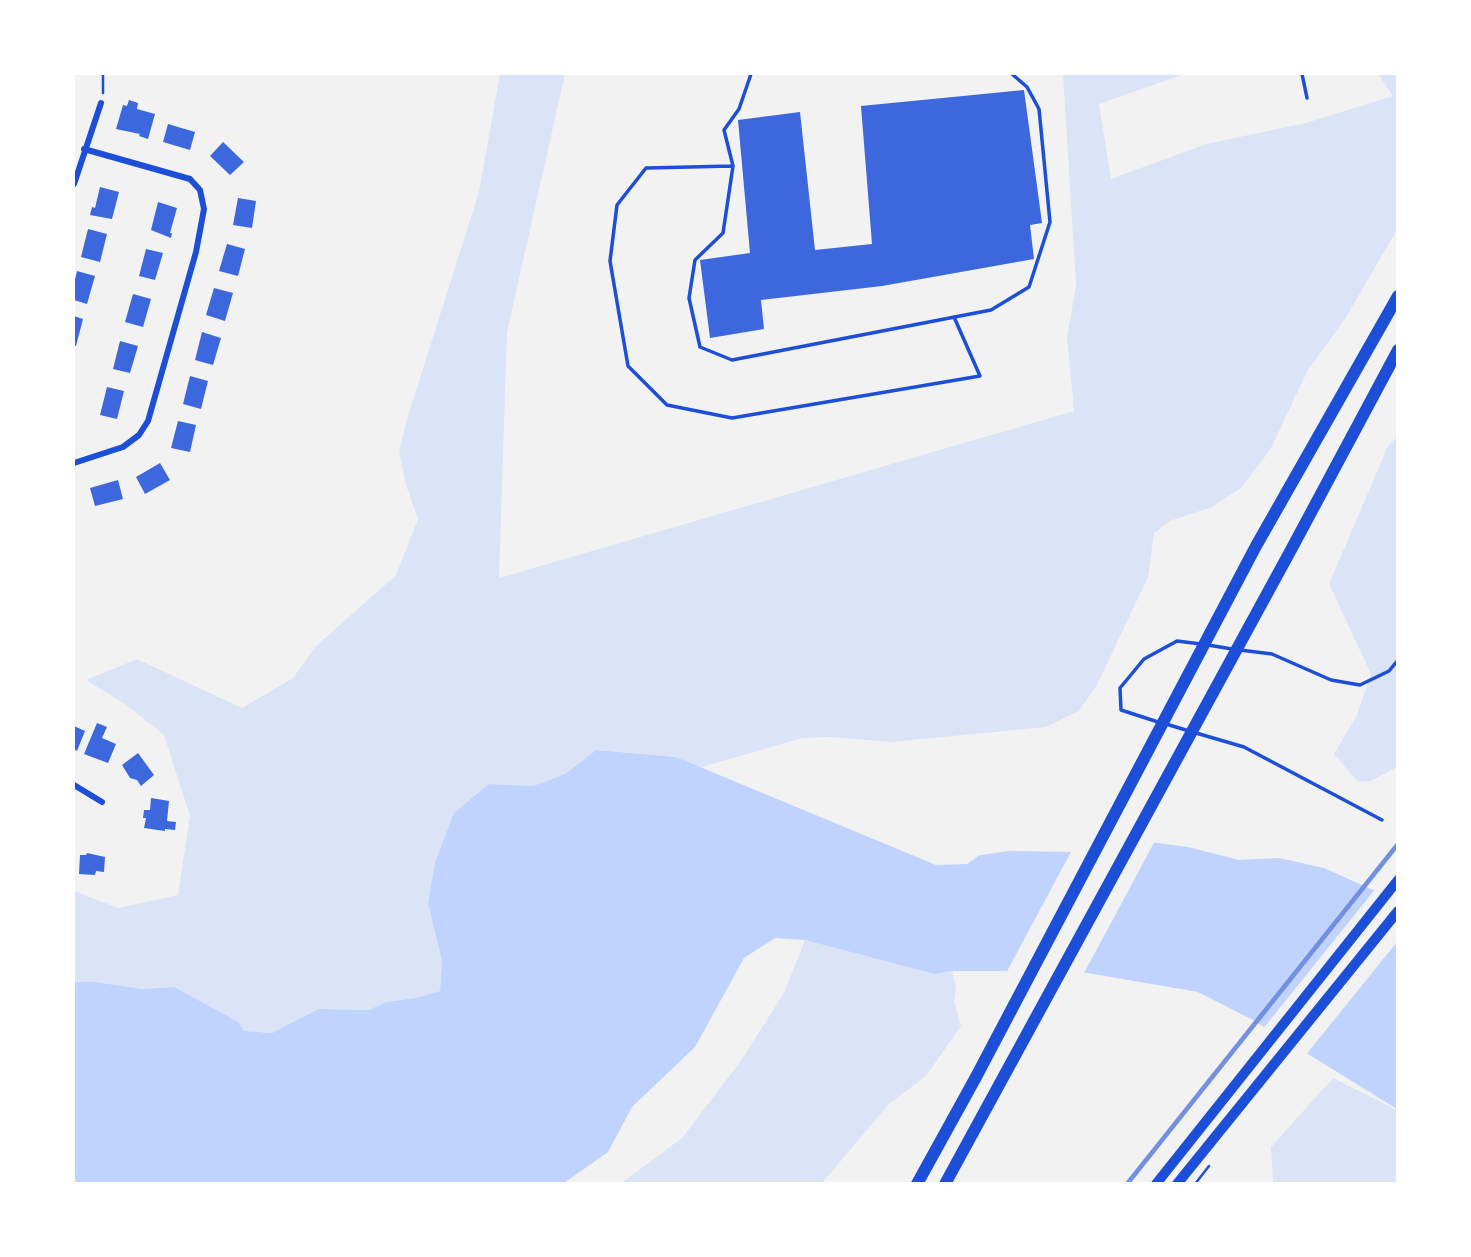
<!DOCTYPE html>
<style>
body{margin:0}
#map{position:relative;width:1471px;height:1257px;overflow:hidden;background:#f2f2f2;font-family:Lora,serif}
canvas{display:block}
.frame{position:absolute;inset:0;border:75px solid #fff;pointer-events:none}
</style>
<div id="map">
<canvas width="1471" height="1257"></canvas>
<div class="frame"></div>
</div>
<script>
const c = document.querySelector('canvas').getContext('2d');
c.lineJoin = 'round';
function paint(path, color) { c.fillStyle = color; c.fill(path, 'evenodd'); }
const toPath = rows => new Path2D(rows.map(r => 'M' + r).join(''));
function stroke(path, color, width, dash) { c.strokeStyle = color; c.lineWidth = width; c.lineCap = dash ? 'butt' : 'round'; c.setLineDash(dash || []); c.stroke(path); }
paint(toPath([
 [500,74,565,74,507,332,499,578,1074,411,1067,337,1076,285,1063,74,1184,74,1099,104,1111,179,1206,144,1306,123,1393,96,1378,74,1397,74,1398,228,1345,319,1308,370,1270,450,1241,488,1212,507,1170,521,1154,533,1148,577,1097,685,1079,711,1046,727,891,742,829,737,802,738,699,768,676,757,596,750,565,774,533,786,489,784,428,903,442,961,440,991,415,998,386,1002,369,1010,318,1009,272,1033,244,1031,174,987,143,989,95,982,74,982,74,891,118,908,178,895,190,816,164,735,125,704,86,680,137,659,242,708,293,678,315,647,396,575,418,519,406,485,399,452,407,419,479,192],
 [1397,437,1397,767,1371,781,1358,782,1334,754,1357,715,1371,674,1329,584,1388,446],
 [805,940,934,974,952,971,956,987,954,1001,961,1026,926,1076,888,1105,822,1183,620,1184,682,1138,740,1062,784,993],
 [1333,1078,1397,1110,1397,1183,1273,1183,1271,1147]
]), '#dbe4f7');
paint(toPath([
 [596,750,676,757,936,865,967,864,980,855,1009,851,1076,852,1142,841,1188,847,1239,860,1279,858,1324,868,1382,894,1397,904,1397,1109,1253,1020,1198,992,1076,971,952,971,934,974,805,940,775,938,744,958,695,1047,632,1107,608,1152,564,1183,74,1183,74,982,95,982,143,989,174,987,238,1022,244,1031,272,1033,318,1009,369,1010,386,1002,415,998,440,991,442,961,428,903,435,863,454,813,489,784,533,786,565,774]
]), '#bfd3fe');
paint(toPath([
 [1142,838,1156,839,1083,975,1005,975,1073,848,1107,840],
 [1377,887,1398,900,1397,942,1305,1056,1262,1030]
]), '#f2f2f2');
paint(toPath([
 [1024,90,1042,223,1030,225,1034,259,882,286,761,300,764,329,710,338,700,260,750,253,738,120,800,112,815,250,872,244,861,106],
 [129,100,138,103,137,109,155,114,148,139,139,136,140,134,116,129,123,105,127,106],
 [168,124,195,132,190,150,163,142],
 [223,142,244,162,230,175,210,156],
 [100,187,119,192,112,219,90,215,92,207,95,208],
 [238,198,256,201,252,228,233,225],
 [158,202,177,208,170,233,172,233,171,238,151,230],
 [88,229,107,234,100,262,81,257],
 [227,244,245,249,238,276,219,271],
 [146,249,163,253,155,280,139,276],
 [77,271,95,276,87,304,74,300,74,284],
 [214,288,233,293,225,321,206,315],
 [133,294,151,299,143,327,125,322],
 [74,316,83,319,76,346,74,346],
 [202,332,221,338,213,365,195,360],
 [120,341,138,346,130,373,113,369],
 [190,376,208,381,201,409,183,404],
 [107,387,124,391,117,419,100,415],
 [178,421,196,425,190,452,171,448],
 [160,463,170,480,145,494,136,477],
 [118,480,123,499,95,506,90,488],
 [97,723,107,727,102,738,116,744,108,763,84,754],
 [74,726,85,731,77,751,74,749],
 [138,753,154,775,141,786,137,780,130,778,122,765],
 [151,798,169,801,167,821,176,822,175,830,165,829,165,831,144,828,146,818,143,818,144,810,150,810],
 [87,853,105,857,104,872,96,871,95,875,79,874,80,855,86,855]
]), '#3d67dc');
stroke(toPath([
 [103,74,103,93],
 [1195,1184,1209,1166]
]), '#1d4ed8', 2.5);
stroke(toPath([
 [751,74,739,109,724,130,733,166,723,233,695,260,689,298,700,347,732,360,991,310,1029,287,1050,222,1039,109,1027,87,1012,74],
 [1302,74,1307,98],
 [733,166,646,168,617,205,610,261,628,366,667,405,732,418,980,376,954,317],
 [1208,645,1232,649],
 [1240,650,1272,654,1331,680,1360,685,1389,671,1398,660],
 [1158,722,1121,710,1120,688,1144,659,1177,641,1201,644],
 [1166,724,1189,731],
 [1196,733,1244,747,1382,820]
]), '#1d4ed8', 3.5);
stroke(toPath([
 [74,184,101,103],
 [74,463,123,447,139,435,148,421,196,252,204,209,200,190,190,179,84,149],
 [74,785,102,802]
]), '#1d4ed8', 6);
stroke(toPath([
 [1156,1184,1398,880],
 [1177,1184,1398,911]
]), '#1d4ed8', 10);
stroke(toPath([
 [917,1184,976,1077,1256,546,1398,296],
 [945,1184,1292,548,1398,350]
]), '#1d4ed8', 12);
stroke(toPath([
 [1127,1184,1398,844]
]), '#7290e2', 4.5);
</script>
